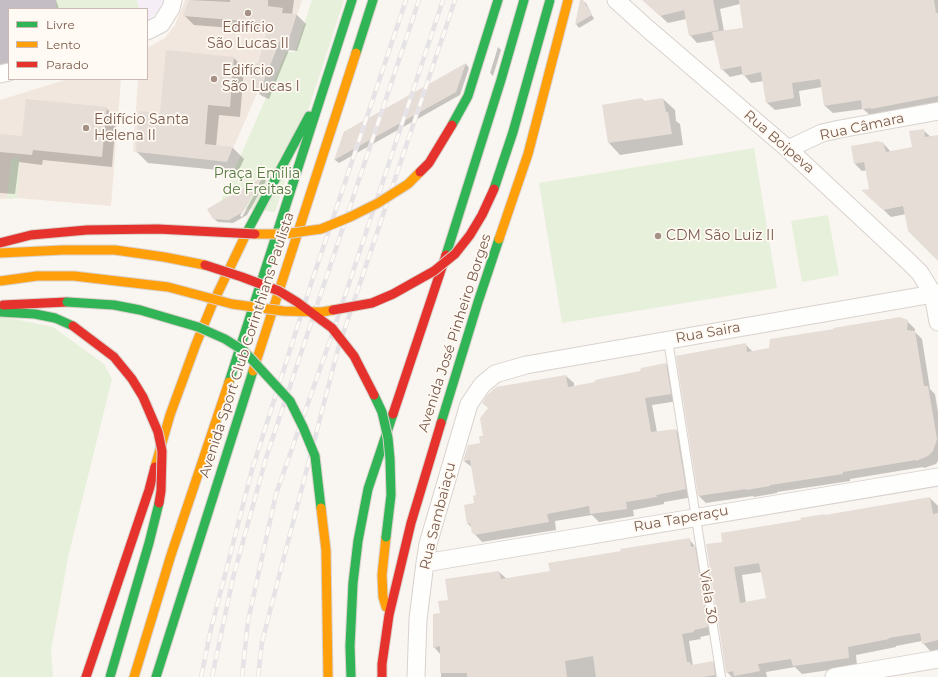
<!DOCTYPE html>
<meta charset="utf-8">
<style>
body{margin:0}
#map{position:relative;width:938px;height:677px;overflow:hidden;background:#f9f5f0;font-family:Montserrat,sans-serif}
canvas{display:block}
.legend{position:absolute;left:8px;top:8px;width:140px;height:72px;box-sizing:border-box;background:#fffaf3;border:1px solid #cabab1;margin:0;padding:5px 7px;list-style:none;font-size:12px;color:#7a5b4d}
.legend li{display:flex;align-items:center;gap:8px;height:20px}
.legend b{width:20px;border:1px solid #cabab1}
</style>
<div id="map">
<canvas width="938" height="677"></canvas>
<ul class="legend">
<li><b style="height:5px;background:#30b455"></b>Livre</li>
<li><b style="height:5px;background:#ff9f0a"></b>Lento</li>
<li><b style="height:5px;background:#e5322d"></b>Parado</li>
</ul>
</div>
<script>
const c = document.querySelector('canvas').getContext('2d');
c.lineJoin = 'round';
function paint(path, color) { c.fillStyle = color; c.fill(path, 'evenodd'); }
const toPath = rows => new Path2D(rows.map(r => 'M' + r).join(''));
function stroke(path, color, width, dash) { c.strokeStyle = color; c.lineWidth = width; c.lineCap = dash ? 'butt' : 'round'; c.setLineDash(dash || []); c.stroke(path); }
function drawText(font, color, halo, rows, align = 'center') {
  c.font = font + ' Montserrat,sans-serif'; c.lineWidth = 3.5; c.setLineDash([]); c.textBaseline = 'middle'; c.strokeStyle = halo; c.fillStyle = color; for (const [text, x, y, turn = 0] of rows) {
    c.save(); c.translate(x, y); c.rotate((+turn || 0) * Math.PI / 180); c.textAlign = isNaN(turn) ? turn : align; if (halo) c.strokeText(text, 0, 0); c.fillText(text, 0, 0); c.restore();
  }
}
paint(toPath([
 [185,0,302,0,288,42,280,41,227,162,133,152,138,79,147,79,147,48,165,38,175,25],
 [68,79,121,79,111,206,17,198,0,199,0,100]
]), '#f2e7de');
paint(toPath([
 [0,0,164,0,158,12,147,21,147,9,9,9,9,62,0,64]
]), '#f6eef6');
paint(toPath([
 [55,0,137,0,139,9,57,9],
 [312,0,344,0,275,212,219,205,286,52,295,52],
 [754,148,777,288,562,323,539,183],
 [11,158,20,159,17,198,7,199],
 [828,215,839,275,802,282,791,221],
 [0,316,53,327,104,364,112,379,69,553,51,650,53,677,0,677]
]), '#e7f0da');
paint(toPath([
 [0,0,56,0,59,9,9,9,9,66,0,68],
 [190,0,294,0,292,15,297,15,306,24,297,51,289,50,269,99,262,96,252,87,254,80,250,76,258,66,268,31,194,25,185,16],
 [581,0,586,3,594,19,579,28,576,24],
 [643,0,938,0,938,105,871,116,863,109,833,113,825,106,822,87,799,91,801,106,775,110,767,103,764,81,751,83,743,74,730,77,722,69,715,40,697,43,690,35,686,19,668,23],
 [740,4,744,28,724,31,720,9],
 [498,47,501,50,493,76,490,73],
 [234,58,244,69,240,117,219,115,216,147,233,148,244,159,238,172,148,163,137,152,161,114],
 [466,64,469,68,460,95,339,163,335,160,344,132],
 [642,99,645,102,663,99,675,110,676,121,680,124,683,145,620,155,609,143,603,105],
 [106,108,116,118,112,167,43,160,42,165,19,162,15,194,0,193,0,135,23,137],
 [923,130,931,137,938,136,938,260,906,214,891,217,870,197,870,189,867,170,862,171,855,164,883,143,891,152,913,148],
 [263,178,266,181,247,215,233,223,218,222,214,219,208,209],
 [257,186,259,186,242,217,240,216],
 [907,321,915,329,915,332,922,339,930,389,935,394,938,412,938,461,936,464,924,468,923,467,850,479,850,481,777,492,777,493,754,497,753,496,706,503,699,496,677,356,745,344,753,352],
 [666,364,674,372,678,401,652,405,657,432,676,430,684,438,693,497,664,502,664,504,633,510,634,516,599,522,592,515,555,521,556,530,482,542,473,532,472,528,468,524,477,496,473,468,464,461,481,443,484,436,566,376,574,383,574,387,641,372],
 [930,498,938,506,938,650,931,652,923,643,922,641,896,646,896,647,856,655,857,666,802,674,795,667,766,672,767,677,732,677,727,672,723,542,826,516],
 [762,572,767,599,746,603,742,575],
 [689,539,702,555,714,634,700,637,701,639,689,641,693,666,713,662,720,670,721,677,441,677,441,655,434,647,441,614,450,600,499,572,507,579,551,572]
]), '#0003');
paint(toPath([
 [189,0,230,2,230,0,268,0,268,6,283,8,282,13,297,14,288,42,280,41,260,90,251,87,254,79,249,76,255,63,258,64,269,23,183,16],
 [580,0,583,0,592,15,575,25],
 [642,0,713,0,719,30,689,36,684,10,660,16],
 [739,0,934,0,936,13,938,13,938,96,871,109,871,108,862,109,861,100,824,106,820,79,792,83,794,98,766,103,761,72,743,76,741,66,721,70,712,32,743,28],
 [166,50,234,57,230,107,208,105,205,144,233,147,227,162,136,152,139,111,160,113],
 [466,63,456,92,334,160,344,132],
 [642,98,643,101,663,98,666,112,668,112,672,134,608,143,602,105],
 [26,99,107,107,102,157,33,150,32,155,0,152,0,134,22,136],
 [924,129,925,137,938,135,938,261,908,231,903,206,883,210,861,190,869,189,864,162,854,164,851,146,879,141,879,142,883,142,886,152,912,147,909,131],
 [263,177,243,212,229,220,213,219,207,209],
 [900,317,908,320,907,330,915,331,924,386,928,386,937,439,933,451,928,456,916,461,916,460,843,472,843,474,770,485,770,486,746,490,746,489,698,496,676,356,746,343,747,352,769,348,770,339,834,329,833,328],
 [666,363,671,394,645,398,651,432,676,429,686,489,656,495,657,497,626,502,627,509,590,514,589,506,547,514,549,522,474,535,473,533,472,533,470,523,467,524,464,505,474,503,473,496,476,495,470,460,463,461,468,445,480,443,479,436,483,436,480,418,488,408,482,403,487,395,496,387,566,375,568,387,595,382,595,380,640,371,641,368],
 [930,497,933,514,938,513,938,640,922,644,920,633,888,638,889,639,848,647,849,658,793,666,791,659,758,664,760,671,734,676,733,671,726,673,706,544,722,542,721,533,801,520,800,518,825,514,825,515],
 [759,563,766,598,740,603,734,567],
 [690,538,691,547,695,546,708,627,694,630,694,632,682,634,687,662,690,662,691,665,713,661,715,675,702,677,596,677,593,656,565,661,567,677,467,677,467,673,440,673,440,646,433,648,433,614,440,613,438,601,448,600,445,579,499,571,501,579,550,571,548,563,621,551,620,549]
]), '#e6ddd7');
const lane = toPath([
 [668,340,721,677]
]);
const street = toPath([
 [616,0,648,29,788,149,909,262,920,273,933,294,938,322],
 [147,31,161,24,171,8,173,0],
 [0,74,9,72],
 [788,149,822,133,840,129,938,111],
 [425,563,938,477],
 [416,677,418,619,425,563,428,544,469,404,482,385,495,374,526,365,938,293],
 [834,677,938,659]
]);
const fast = toPath([
 [356,53,373,0],
 [452,125,468,96,498,0],
 [247,232,309,116],
 [446,255,501,80,524,0],
 [0,312,35,314,55,318,73,326],
 [229,382,352,0],
 [441,423,478,302,499,239],
 [156,677,253,371],
 [351,677,350,646,353,583,358,541,368,489,393,414]
]);
const slow = toPath([
 [499,239,528,154,568,0],
 [253,371,356,53],
 [155,467,170,415,196,344,212,305,247,232],
 [386,537,382,575,383,597,386,607],
 [134,677,171,555,229,382]
]);
const jam = toPath([
 [3,305,67,302],
 [393,414,446,255],
 [86,677,149,490,155,467],
 [382,677,382,664,389,615,411,523,441,423]
]);
stroke(lane, '#d9d2ce', 10);
stroke(street, '#d9d2ce', 19);
stroke(fast, '#dad1cc', 11);
stroke(slow, '#dad1cc', 11);
stroke(jam, '#dad1cc', 11);
stroke(lane, '#fefefd', 8);
stroke(street, '#fefefd', 17);
stroke(fast, '#30b455', 9);
stroke(slow, '#ff9f0a', 9);
stroke(jam, '#e5322d', 9);
const rail = toPath([
 [201,677,211,629,252,470,310,287,406,0],
 [212,677,233,578,266,458,419,0],
 [242,677,248,621,276,494,333,332,443,0],
 [258,677,262,642,338,349,455,0]
]);
stroke(rail, '#e6e3e7', 4.5);
stroke(rail, '#fffaf3', 3, [9]);
const fastBridge = toPath([
 [494,189,513,132,550,0],
 [67,302,114,305,140,310,198,327,225,339,244,351,290,401,303,427,315,456,321,508],
 [374,395,382,412,388,438,390,459,391,495,386,537],
 [110,677,149,543,159,503]
]);
const slowBridge = toPath([
 [255,234,285,234,321,229,350,217,378,203,408,184,420,172],
 [0,253,63,250,115,250,164,257,205,265],
 [0,281,37,276,74,276,168,287,232,304,283,311,322,312,333,310],
 [321,508,326,550,328,677]
]);
const jamBridge = toPath([
 [420,172,429,163,452,125],
 [0,243,31,235,87,230,158,229,255,234],
 [205,265,242,277,279,291,297,302,332,328,354,356,374,395],
 [333,310,372,303,393,294,434,271,455,254,470,235,482,215,494,189],
 [73,326,114,357,132,379,143,397,158,432,162,451,161,491,159,503]
]);
stroke(fastBridge, '#dad1cc', 11, []);
stroke(slowBridge, '#dad1cc', 11, []);
stroke(jamBridge, '#dad1cc', 11, []);
stroke(fastBridge, '#30b455', 9);
stroke(slowBridge, '#ff9f0a', 9);
stroke(jamBridge, '#e5322d', 9);
for (const [x, y, r, color] of [
 [248,13,4,"#a69186"],
 [214,79,4,"#a69186"],
 [86,128,4,"#a69186"],
 [658,236,4,"#a69186"]
]) { const dot = new Path2D(); dot.arc(x, y, r, 0, 2 * Math.PI); c.fillStyle = color; c.fill(dot); stroke(dot, '#fffaf3', 1.5); }
drawText('14px', '#7a5b4d', '#fffaf3', [
 ["Edifício",248,28,"center"],
 ["São Lucas II",248,44,"center"],
 ["Edifício",222,71],
 ["São Lucas I",222,87],
 ["Edifício Santa",94,120],
 ["Helena II",94,136],
 ["CDM São Luiz II",666,236]
], 'left');
drawText('14px', '#7a5b4d', '#fffaf3', [
 ["Rua Câmara",862,127,-12],
 ["Rua Boipeva",779,142,41],
 ["Avenida José Pinheiro Borges",455,333,-72],
 ["Rua Saira",708,333,-10],
 ["Avenida Sport Club Corinthians Paulista",247,345,-72],
 ["Rua Sambaiaçu",438,516,-76],
 ["Rua Taperaçu",681,519,-10],
 ["Viela 30",708,597,81]
]);
drawText('14px', '#547a41', '#fffaf3', [
 ["Praça Emilia",257,174],
 ["de Freitas",257,190]
]);
</script>
